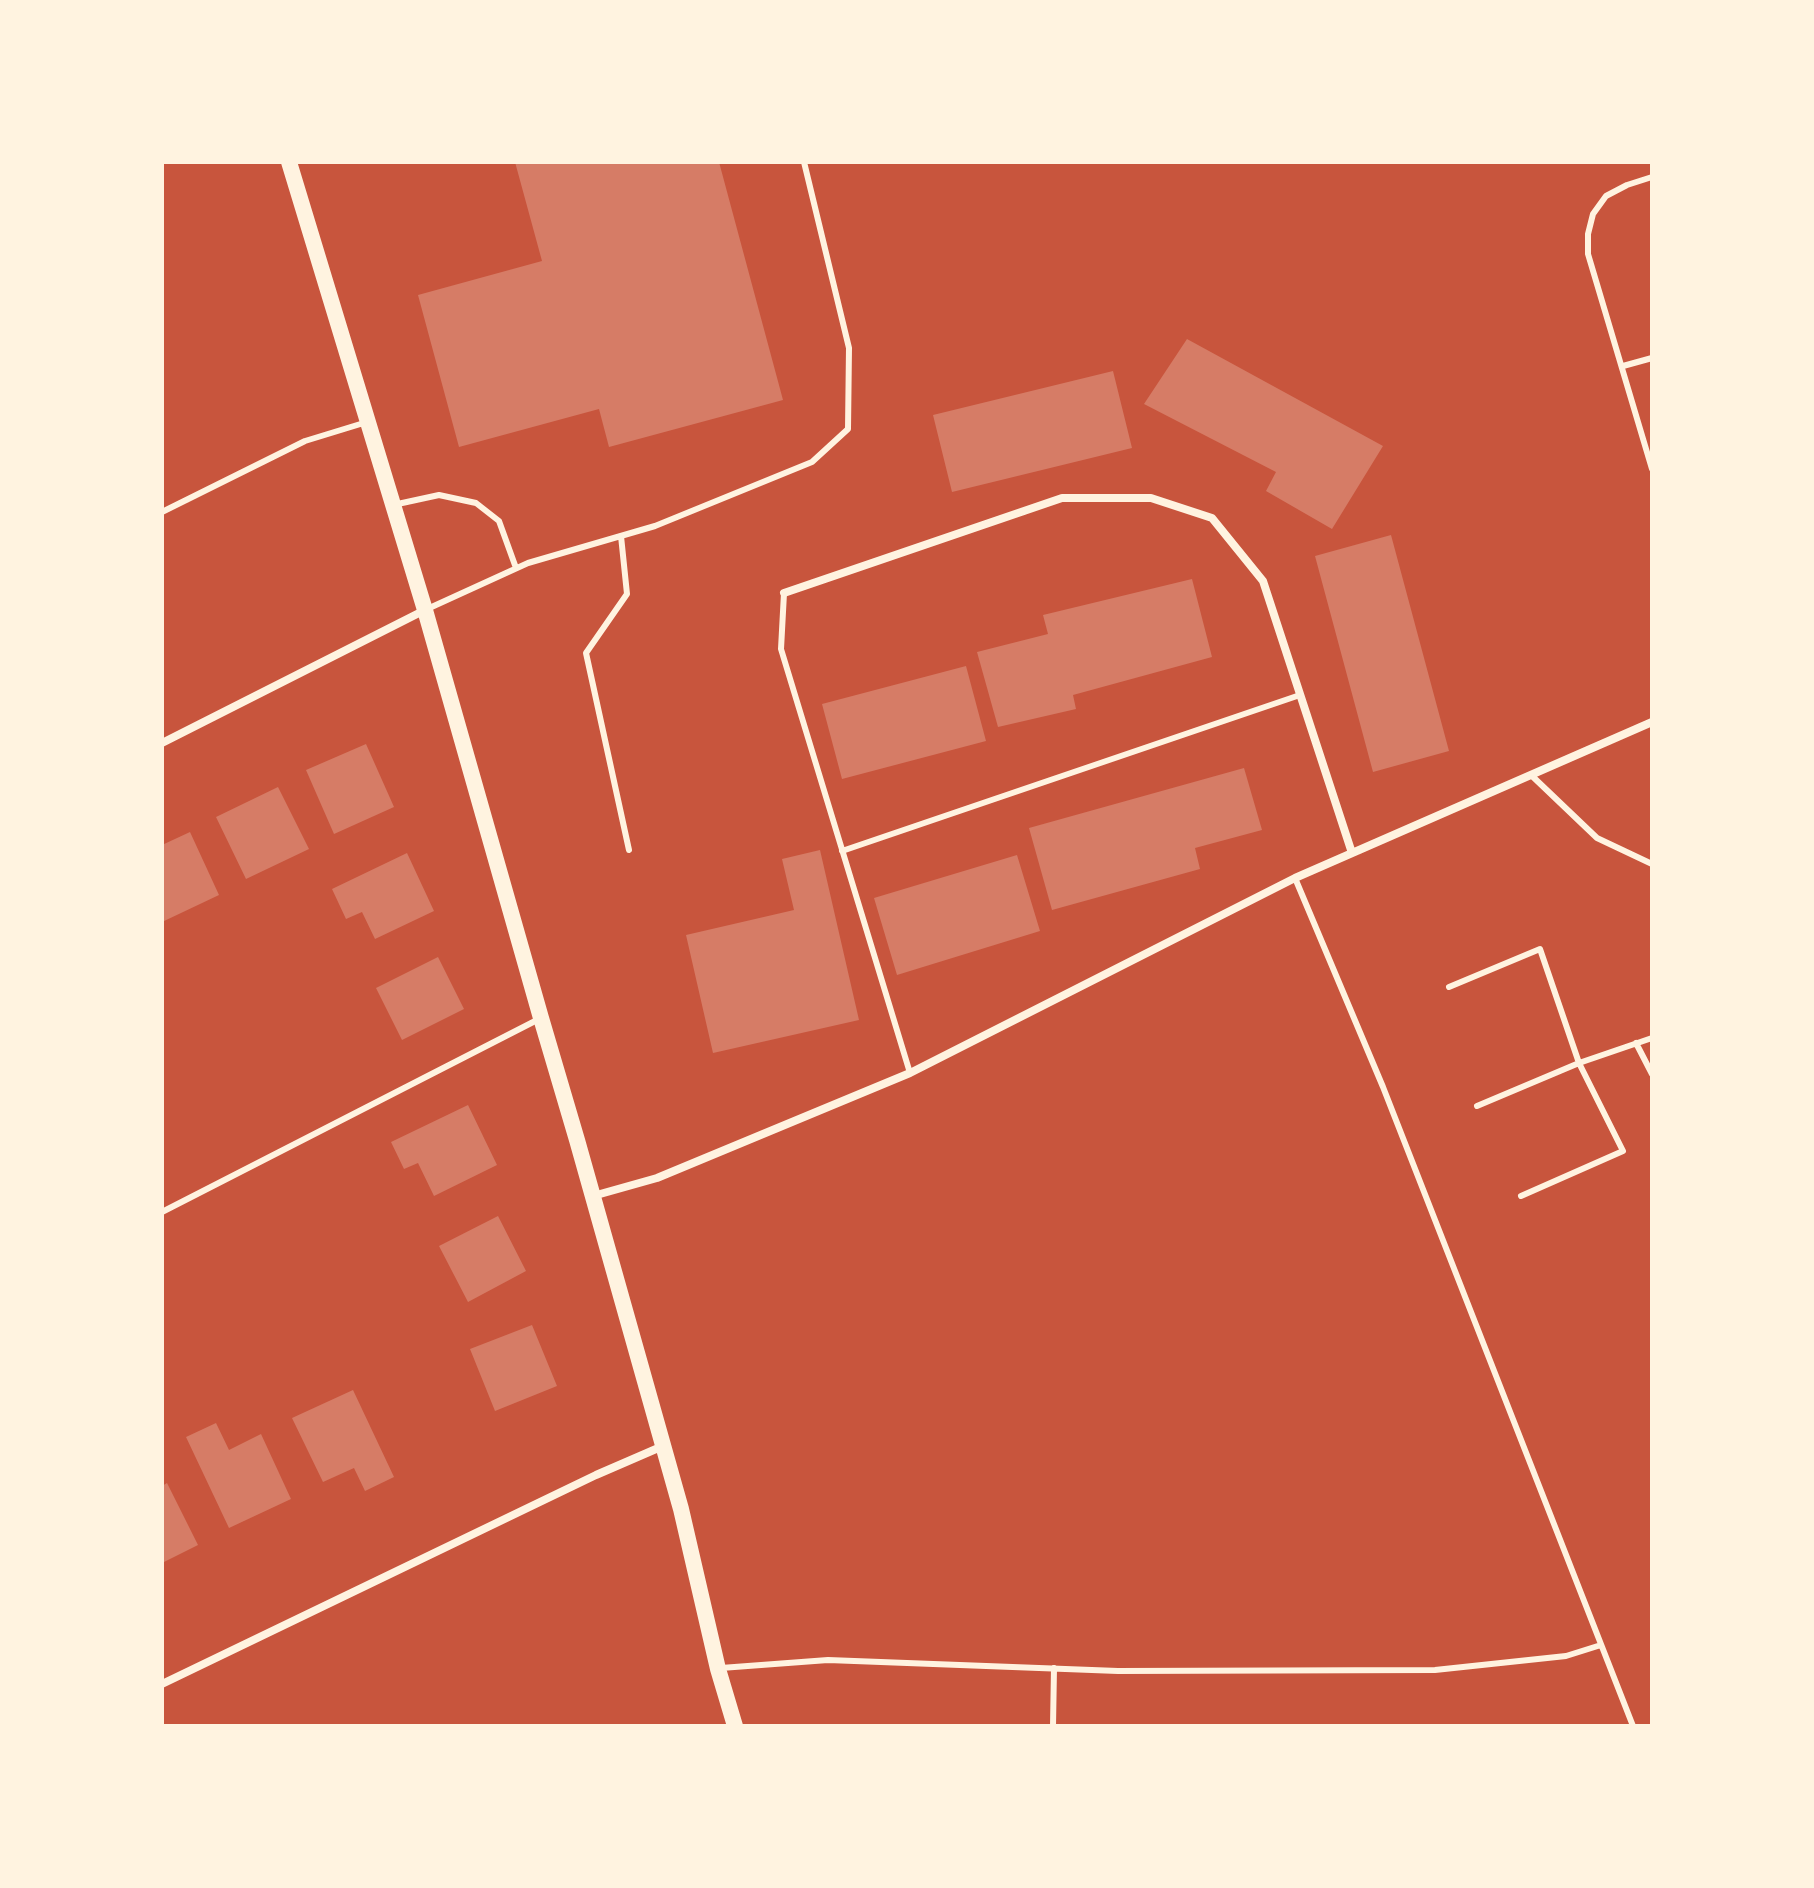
<!DOCTYPE html>
<style>
body{margin:0}
#map{position:relative;width:1814px;height:1888px;overflow:hidden;background:#c8553d;font-family:Mulish,sans-serif}
canvas{display:block}
.frame{position:absolute;inset:0;border:164px solid #fff3e0;pointer-events:none}
</style>
<div id="map">
<canvas width="1814" height="1888"></canvas>
<div class="frame"></div>
</div>
<script>
const c = document.querySelector('canvas').getContext('2d');
c.lineJoin = 'round';
function paint(path, color) { c.fillStyle = color; c.fill(path, 'evenodd'); }
const toPath = rows => new Path2D(rows.map(r => 'M' + r).join(''));
function stroke(path, color, width, dash) { c.strokeStyle = color; c.lineWidth = width; c.lineCap = dash ? 'butt' : 'round'; c.setLineDash(dash || []); c.stroke(path); }
paint(toPath([
 [515,162,719,162,783,400,609,447,599,409,459,447,418,295,542,261],
 [1187,339,1383,446,1332,529,1266,491,1276,472,1144,404],
 [1113,371,1132,448,952,492,933,415],
 [1391,535,1449,751,1373,772,1315,556],
 [1192,579,1212,657,1073,695,1076,709,998,727,977,652,1048,634,1043,615],
 [966,666,986,741,842,779,822,704],
 [366,744,394,807,334,834,306,770],
 [1244,768,1262,830,1195,848,1200,869,1052,910,1029,828],
 [278,787,309,849,246,879,216,817],
 [190,832,219,895,162,922,162,845],
 [820,850,859,1020,713,1053,686,935,794,910,782,859],
 [407,853,434,911,375,939,362,912,346,919,332,889],
 [1017,855,1040,931,897,975,874,898],
 [438,957,464,1009,402,1040,376,988],
 [468,1105,497,1165,434,1196,418,1163,404,1169,391,1142],
 [498,1216,526,1271,468,1302,439,1246],
 [532,1325,557,1386,495,1411,470,1349],
 [353,1390,394,1477,365,1491,354,1468,323,1482,292,1418],
 [216,1423,229,1450,261,1434,291,1499,229,1528,186,1437],
 [167,1483,198,1545,162,1563,162,1486]
]), '#d67c66');
stroke(toPath([
 [1652,177,1627,185,1606,196,1593,214,1588,234,1588,254,1652,469],
 [1623,366,1652,358],
 [393,505,439,495,476,503,499,521,516,568],
 [162,512,305,441,367,422],
 [621,536,627,594,586,653,629,850],
 [784,593,781,649,910,1073],
 [425,610,528,563,655,526,812,462,848,429,849,348,804,162],
 [1531,775,1597,838,1652,864],
 [842,851,1300,695],
 [1295,878,1383,1087,1633,1726],
 [1449,987,1540,949,1579,1063,1477,1106],
 [1636,1043,1652,1074],
 [1521,1196,1623,1151,1579,1063,1652,1038],
 [162,1212,541,1018],
 [721,1668,828,1660,1118,1671,1435,1670,1566,1656,1601,1645],
 [1053,1726,1054,1668]
]), '#fff3e0', 6);
stroke(toPath([
 [784,593,1062,498,1151,498,1212,518,1263,581,1352,853],
 [162,743,425,610],
 [593,1196,657,1178,910,1073,1295,878,1652,722],
 [162,1684,596,1475,663,1446]
]), '#fff3e0', 8);
stroke(toPath([
 [289,162,425,610,541,1018,577,1140,681,1509,718,1669,735,1726]
]), '#fff3e0', 16);
</script>
